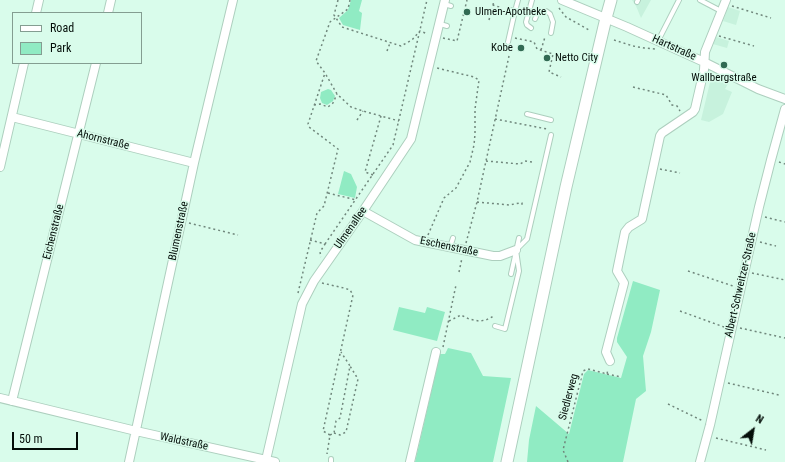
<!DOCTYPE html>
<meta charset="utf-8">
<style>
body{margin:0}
#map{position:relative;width:785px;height:462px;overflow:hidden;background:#d9fceb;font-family:"Roboto Condensed",sans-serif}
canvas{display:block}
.legend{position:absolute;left:12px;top:12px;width:130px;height:52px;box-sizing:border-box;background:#d9fceb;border:1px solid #849d91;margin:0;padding:5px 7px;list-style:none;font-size:12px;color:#040e09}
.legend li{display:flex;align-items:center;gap:8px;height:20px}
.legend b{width:20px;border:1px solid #849d91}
.north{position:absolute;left:733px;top:410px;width:40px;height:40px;-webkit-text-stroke:3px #d9fceb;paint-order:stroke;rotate:31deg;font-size:11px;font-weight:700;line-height:16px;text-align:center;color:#040e09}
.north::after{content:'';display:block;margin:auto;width:14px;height:18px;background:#040e09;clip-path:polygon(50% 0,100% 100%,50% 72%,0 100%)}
.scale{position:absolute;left:12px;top:432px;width:66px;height:18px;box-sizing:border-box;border:2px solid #040e09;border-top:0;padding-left:5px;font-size:12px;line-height:14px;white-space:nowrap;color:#040e09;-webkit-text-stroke:3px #d9fceb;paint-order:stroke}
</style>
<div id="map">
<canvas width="785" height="462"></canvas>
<ul class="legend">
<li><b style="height:5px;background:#fff"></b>Road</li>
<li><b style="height:11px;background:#90ebc3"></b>Park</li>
</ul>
<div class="north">N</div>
<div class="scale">50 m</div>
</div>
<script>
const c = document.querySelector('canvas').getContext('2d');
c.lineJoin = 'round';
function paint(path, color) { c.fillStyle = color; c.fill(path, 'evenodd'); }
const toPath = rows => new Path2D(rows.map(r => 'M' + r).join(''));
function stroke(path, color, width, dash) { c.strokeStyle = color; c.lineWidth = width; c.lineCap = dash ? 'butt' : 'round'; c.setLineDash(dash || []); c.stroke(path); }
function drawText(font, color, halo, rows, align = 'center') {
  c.font = font + ' "Roboto Condensed",sans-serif'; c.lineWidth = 3; c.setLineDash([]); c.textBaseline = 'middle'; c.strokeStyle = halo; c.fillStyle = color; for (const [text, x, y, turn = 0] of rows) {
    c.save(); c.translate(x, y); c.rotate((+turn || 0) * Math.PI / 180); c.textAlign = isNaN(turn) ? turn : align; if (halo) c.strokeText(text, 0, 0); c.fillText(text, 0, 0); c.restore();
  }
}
paint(toPath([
 [632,0,651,0,641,18,636,6],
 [728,7,740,11,736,25,723,21],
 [716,37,729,41,727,48,713,44],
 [712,74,729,82,725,89,732,92,723,114,709,122,701,120]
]), '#c7f2dd');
paint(toPath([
 [351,0,362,0,359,11,362,13,360,30,343,25,339,18,348,10],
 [328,89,331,90,335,96,333,101,327,105,322,103,320,98,321,92],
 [344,171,351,174,357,187,355,198,338,194],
 [633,281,660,290,651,332,643,356,646,391,636,399,623,462,527,462,529,440,536,406,569,434,584,374,588,370,621,378,627,357,617,342,617,338],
 [399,307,425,313,427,307,445,312,437,341,393,330],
 [448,348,471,353,483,376,511,378,493,462,415,462,440,354,445,354]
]), '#90ebc3');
const service = toPath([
 [700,0,721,11],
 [637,2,638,0],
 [444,4,451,6],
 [512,10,515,11,518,0],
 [535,19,537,14,541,11,546,11,550,14,553,22,551,33],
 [440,24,447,26],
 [531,28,527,25,526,22,532,0],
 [658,41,679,0],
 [508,42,515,11],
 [527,114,551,120],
 [450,247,453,238],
 [511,274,519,238],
 [495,326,505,329,519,271,516,250,527,239,551,135],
 [331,462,331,459]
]);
const minor = toPath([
 [562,0,627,27,704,62,758,89,785,99],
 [36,13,39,0],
 [108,13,111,0],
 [12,117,194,163],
 [0,167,24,63],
 [363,211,415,240,493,256,500,256,516,250],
 [610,361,606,352,624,283,617,271,625,232,629,227,642,219,660,136,662,133,693,112,695,109,704,70,705,52,726,0],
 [0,398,136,431,275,462],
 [12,401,96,63],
 [266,460,302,304,314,281,363,211,411,139,445,0],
 [129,462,194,163,233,0],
 [410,462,436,352],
 [700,462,710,425,759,207,771,160,785,109]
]);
const secondary = toPath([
 [507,462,566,187,606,18,611,0]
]);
stroke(service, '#adcfbe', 6);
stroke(minor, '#adcfbe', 10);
stroke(secondary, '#adcfbe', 13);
stroke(toPath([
 [338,0,334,15,342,27,401,46,412,40,420,31,428,34],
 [350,0,348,9,330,22,316,61,325,73,337,94,351,107,363,111,399,121],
 [493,5,494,0],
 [732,6,771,18],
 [559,8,562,12,566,17,589,30],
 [489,20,493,5,502,8],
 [719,36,754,46],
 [443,38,457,41,467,0],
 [515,38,534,42,537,49,553,54,549,72,561,77],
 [614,40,633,46,644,48,655,49],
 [541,50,545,37],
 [387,51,390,43],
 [633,87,666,95,672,105,677,106,680,111],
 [314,105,320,104,328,107,333,103,337,94],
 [495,119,547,129],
 [357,120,363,111],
 [486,161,520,164,525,161,532,162],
 [779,162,785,164],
 [660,169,680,173],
 [373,175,365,172,381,116],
 [328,193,356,200],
 [477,202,509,205,520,203,522,203,522,206],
 [765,217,785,222],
 [189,223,238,235],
 [428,235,444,198,456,188,470,162,474,145,475,134,475,109,479,80,474,77,437,68],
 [310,240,325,244,320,252,321,257],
 [760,242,776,246],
 [466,243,477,202,509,56],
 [325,244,393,145,427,0],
 [688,271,733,286],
 [459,272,462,258],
 [752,273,785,280],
 [322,283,344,288,350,290,353,295,323,431,330,435,327,454],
 [298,293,317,213,324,206,338,149,309,127,308,124,325,73],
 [680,311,724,327],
 [449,321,461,315,469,319,479,321,486,320,492,317,493,320],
 [740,328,785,338],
 [443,347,456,285],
 [607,374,621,377],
 [728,383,779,395],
 [668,404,703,421],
 [334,433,340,435,346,432,358,379,350,366],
 [330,435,334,433,336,421,340,418,350,366,341,352],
 [716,438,766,450],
 [568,462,563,450,583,371,588,369,607,374,608,369]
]), '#70877c', 1.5, [2, 3]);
stroke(service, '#fff', 4);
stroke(minor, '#fff', 8);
stroke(secondary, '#fff', 11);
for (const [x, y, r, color] of [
 [467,12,4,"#316a53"],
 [521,48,4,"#316a53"],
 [547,58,4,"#316a53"],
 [724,65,4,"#316a53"]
]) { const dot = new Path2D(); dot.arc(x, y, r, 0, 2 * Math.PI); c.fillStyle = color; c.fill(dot); stroke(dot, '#d9fceb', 1.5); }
drawText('11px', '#040e09', '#d9fceb', [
 ["Ulmen-Apotheke",475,12],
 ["Kobe",513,48,"right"],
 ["Netto City",555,58],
 ["Wallbergstraße",724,78,"center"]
], 'left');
drawText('11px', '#040e09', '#d9fceb', [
 ["Hartstraße",674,48,24],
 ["Ahornstraße",103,140,14],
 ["Ulmenallee",351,228,-55],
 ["Blumenstraße",179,231,-78],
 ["Eichenstraße",54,232,-76],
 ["Eschenstraße",449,247,12],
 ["Albert-Schweitzer-Straße",741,285,-77],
 ["Siedlerweg",569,397,-75],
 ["Waldstraße",184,442,12]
]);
</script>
